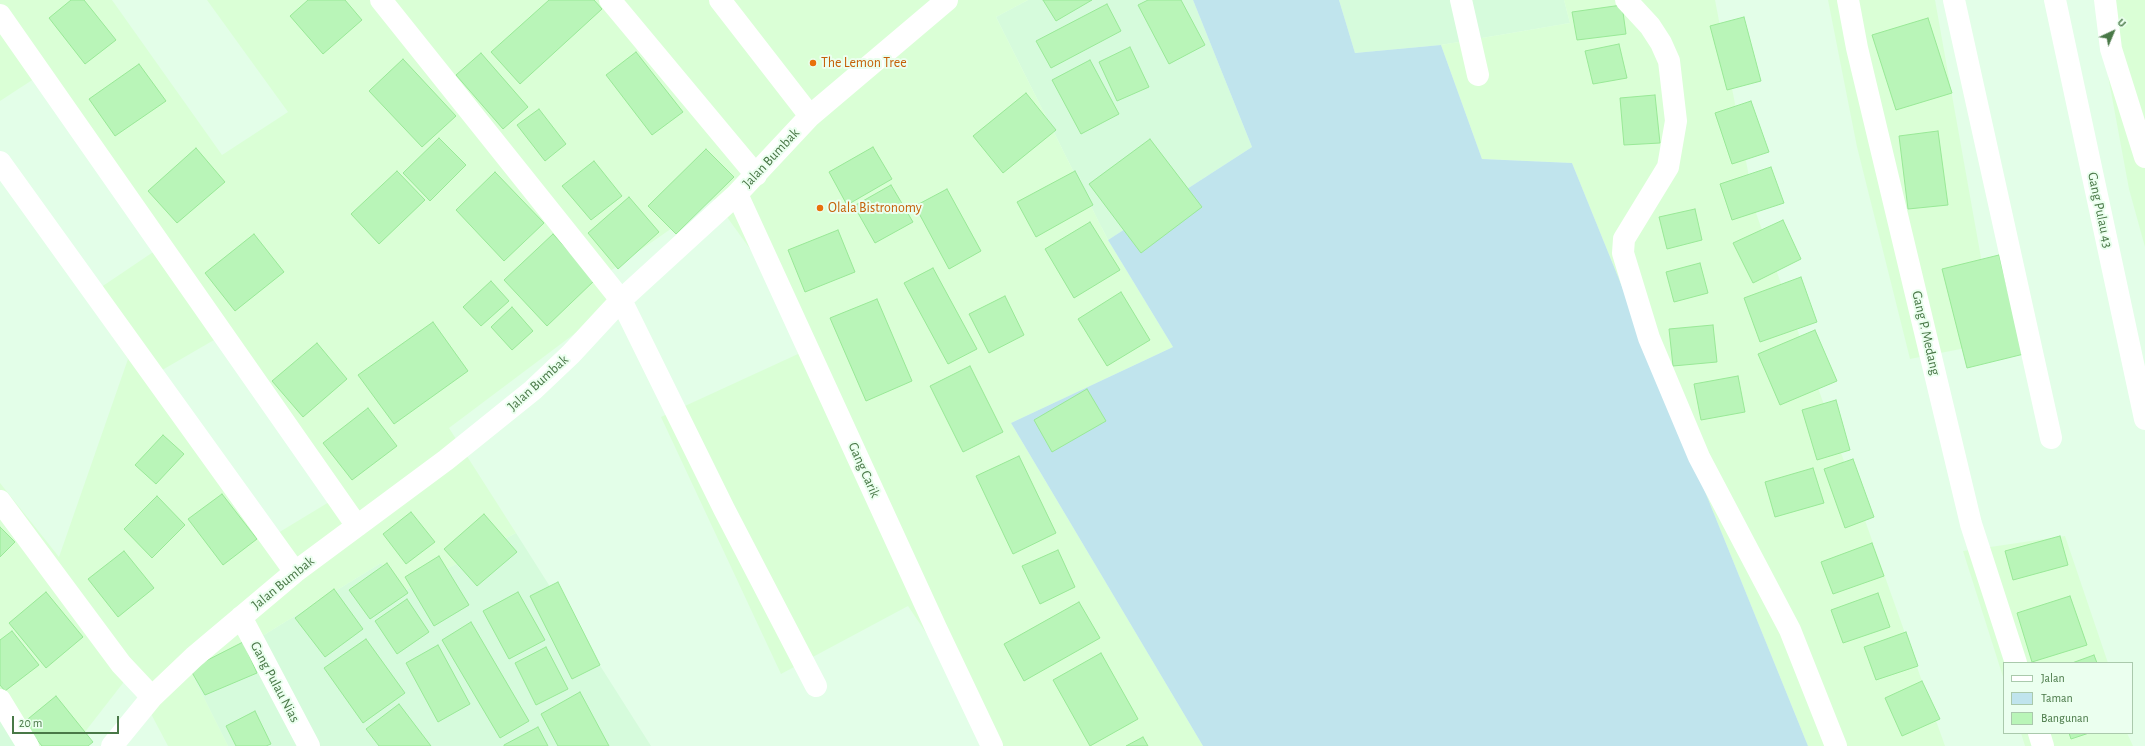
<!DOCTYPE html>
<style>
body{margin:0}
#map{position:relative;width:2145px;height:746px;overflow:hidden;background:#e3fee8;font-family:"Alegreya Sans",sans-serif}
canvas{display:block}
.legend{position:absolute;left:2003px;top:662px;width:130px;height:72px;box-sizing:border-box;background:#ebffef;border:1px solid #aac9ac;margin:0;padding:5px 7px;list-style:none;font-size:12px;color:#497847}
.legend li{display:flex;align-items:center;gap:8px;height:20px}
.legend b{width:20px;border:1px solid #aac9ac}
.north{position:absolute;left:2093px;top:12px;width:40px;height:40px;-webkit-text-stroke:3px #ebffef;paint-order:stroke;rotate:44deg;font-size:11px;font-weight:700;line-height:16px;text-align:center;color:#497847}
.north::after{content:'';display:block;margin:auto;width:14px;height:18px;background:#497847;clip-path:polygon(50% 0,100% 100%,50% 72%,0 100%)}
.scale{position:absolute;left:12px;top:716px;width:107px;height:18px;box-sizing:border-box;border:2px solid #497847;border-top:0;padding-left:5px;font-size:12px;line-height:14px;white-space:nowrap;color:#497847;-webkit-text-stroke:3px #ebffef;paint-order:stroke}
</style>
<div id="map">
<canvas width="2145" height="746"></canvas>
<ul class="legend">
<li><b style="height:5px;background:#fff"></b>Jalan</li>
<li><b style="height:11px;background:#c0e4ed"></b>Taman</li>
<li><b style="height:11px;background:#b9f5b8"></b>Bangunan</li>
</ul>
<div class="north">U</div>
<div class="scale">20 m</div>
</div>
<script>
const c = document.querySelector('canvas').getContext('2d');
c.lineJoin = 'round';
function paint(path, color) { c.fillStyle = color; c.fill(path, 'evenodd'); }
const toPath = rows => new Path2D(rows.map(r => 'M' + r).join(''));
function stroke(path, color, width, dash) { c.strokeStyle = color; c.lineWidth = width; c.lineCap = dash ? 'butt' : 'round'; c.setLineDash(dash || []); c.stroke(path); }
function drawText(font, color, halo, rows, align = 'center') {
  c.font = font + ' "Alegreya Sans",sans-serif'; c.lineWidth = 4; c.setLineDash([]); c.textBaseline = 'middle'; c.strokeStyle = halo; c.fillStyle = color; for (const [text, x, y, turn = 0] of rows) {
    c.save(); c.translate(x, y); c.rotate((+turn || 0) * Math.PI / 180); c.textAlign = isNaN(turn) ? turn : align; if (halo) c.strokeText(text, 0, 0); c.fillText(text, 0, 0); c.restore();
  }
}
paint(toPath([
 [1028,0,1193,0,1252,147,1108,240,996,17],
 [1339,0,1564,0,1570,23,1441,45,1355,53],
 [516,533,651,746,228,746,194,678,381,563,402,592],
 [0,703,31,746,0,746]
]), '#d6fbdc');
paint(toPath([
 [0,0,112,0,222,155,288,112,207,0,1028,0,996,17,1108,240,1173,347,1011,423,1203,746,1002,746,908,606,781,674,661,417,798,354,776,285,714,199,600,278,610,307,449,428,516,533,402,592,381,563,194,678,228,746,168,746,130,674,74,746,31,746,0,703,0,483,59,557,128,359,85,298,168,242,46,71,0,101],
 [226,333,339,496,268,539,145,380],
 [1564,0,1715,0,1756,213,1945,746,1808,746,1572,163,1482,159,1441,45,1570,23],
 [1828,0,1935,0,1996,342,1910,359,1857,147],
 [2094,0,2145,0,2145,247,2129,189],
 [2065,536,2108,663,2004,663,2004,680,1963,551],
 [2021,733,2127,733,2133,746,2025,746]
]), '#daffd6');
paint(toPath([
 [1193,0,1339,0,1355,53,1441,45,1482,159,1572,163,1808,746,1203,746,1011,423,1173,347,1108,240,1252,147]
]), '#c0e4ed');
const building = toPath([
 [71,0,84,0,116,40,85,64,49,18,71,0],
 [308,0,345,0,362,20,323,54,290,16,308,0],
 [549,0,594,0,602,9,520,84,491,52,549,0],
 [1043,0,1092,0,1056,21,1043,0],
 [1148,0,1181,0,1205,45,1169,64,1138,5,1148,0],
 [1107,4,1121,31,1051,68,1036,41,1107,4],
 [1622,5,1626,34,1577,40,1572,12,1622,5],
 [1744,17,1761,81,1727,90,1710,26,1744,17],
 [1928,18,1952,93,1896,110,1872,35,1928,18],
 [1619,44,1627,78,1593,84,1585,51,1619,44],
 [1130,47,1149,87,1117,101,1099,62,1130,47],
 [636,52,683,112,652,135,606,75,636,52],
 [481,53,528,107,503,129,456,75,481,53],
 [403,59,456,116,422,147,369,91,403,59],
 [1090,60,1119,114,1081,134,1052,80,1090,60],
 [139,64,166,101,115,136,89,99,139,64],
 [1026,93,1056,130,1003,173,973,136,1026,93],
 [1655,95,1660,143,1624,145,1620,98,1655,95],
 [1751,101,1769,152,1732,164,1715,113,1751,101],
 [539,109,566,144,545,161,517,125,539,109],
 [1938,131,1948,205,1908,209,1899,136,1938,131],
 [439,138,466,165,430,201,403,173,439,138],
 [1150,139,1202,207,1141,253,1089,184,1150,139],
 [873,147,892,179,847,205,829,172,873,147],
 [196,148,225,182,177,223,148,191,196,148],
 [706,149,734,177,676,234,648,206,706,149],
 [594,161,622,196,591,220,562,186,594,161],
 [1771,167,1784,203,1732,220,1720,184,1771,167],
 [397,171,425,200,379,244,351,214,397,171],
 [1075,171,1093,205,1036,237,1017,202,1075,171],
 [495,172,544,223,504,261,456,210,495,172],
 [891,185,913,222,875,243,854,206,891,185],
 [947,189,981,251,949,269,915,206,947,189],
 [629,197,659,232,618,269,588,233,629,197],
 [1695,209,1702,240,1667,249,1659,217,1695,209],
 [1783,220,1801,259,1753,283,1733,243,1783,220],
 [1090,222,1120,270,1074,298,1045,249,1090,222],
 [838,230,855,272,805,292,788,250,838,230],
 [254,234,284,272,235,311,205,273,254,234],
 [553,234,595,280,547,326,504,280,553,234],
 [1999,255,2024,354,1967,368,1942,269,1999,255],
 [1700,263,1708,293,1674,302,1666,272,1700,263],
 [933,268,977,349,948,364,904,283,933,268],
 [1801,277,1817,322,1760,342,1744,298,1801,277],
 [491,281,509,301,481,326,463,307,491,281],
 [1121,292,1150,340,1107,366,1078,319,1121,292],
 [1005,296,1024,335,989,353,969,314,1005,296],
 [877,299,912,381,866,401,830,318,877,299],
 [512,307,533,331,512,350,491,327,512,307],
 [433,322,468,371,394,424,358,375,433,322],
 [1713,325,1717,362,1673,366,1669,329,1713,325],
 [1815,330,1837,381,1780,405,1758,354,1815,330],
 [317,343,347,379,303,417,272,381,317,343],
 [970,366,1003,432,963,452,930,386,970,366],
 [1738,376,1745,412,1701,420,1694,384,1738,376],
 [1087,389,1106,421,1052,452,1034,420,1087,389],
 [1836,400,1850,450,1817,460,1802,410,1836,400],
 [368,408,397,446,352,480,323,443,368,408],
 [163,435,184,454,156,484,135,465,163,435],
 [1019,456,1056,533,1013,554,976,476,1019,456],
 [1853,459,1874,517,1845,528,1824,469,1853,459],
 [1813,468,1824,503,1775,517,1765,482,1813,468],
 [222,494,257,539,223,565,188,519,222,494],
 [157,496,185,525,152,558,124,529,157,496],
 [411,512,435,542,406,564,383,534,411,512],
 [484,514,517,552,477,586,444,549,484,514],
 [0,527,15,542,0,557,0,527],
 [2060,536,2068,565,2013,580,2005,551,2060,536],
 [1872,543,1884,576,1833,594,1821,562,1872,543],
 [1058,550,1075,587,1040,604,1022,566,1058,550],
 [124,551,154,588,118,617,88,579,124,551],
 [439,556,469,605,434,626,405,577,439,556],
 [387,563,408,593,370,619,349,590,387,563],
 [558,582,600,665,572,679,530,596,558,582],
 [334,589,363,629,325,657,295,618,334,589],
 [46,592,83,637,46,668,9,623,46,592],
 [518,592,545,640,509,659,483,611,518,592],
 [1878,593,1890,627,1843,643,1831,610,1878,593],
 [2070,596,2087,645,2032,662,2017,613,2070,596],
 [407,599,429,632,397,654,375,621,407,599],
 [1079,602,1100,638,1024,681,1004,644,1079,602],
 [471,622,529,721,500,738,442,640,471,622],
 [12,631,39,665,5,691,0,685,0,640,12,631],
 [1906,632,1918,666,1876,680,1864,647,1906,632],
 [366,639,405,693,363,723,324,668,366,639],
 [243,642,257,673,205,695,190,669,243,642],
 [438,645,470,704,438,722,406,663,438,645],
 [546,647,568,689,536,705,515,663,546,647],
 [1101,653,1138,719,1090,746,1053,680,1101,653],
 [2094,655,2097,663,2072,663,2094,655],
 [1922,681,1940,719,1902,736,1885,698,1922,681],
 [580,692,609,746,558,746,541,714,580,692],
 [56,696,93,742,88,746,42,746,23,723,56,696],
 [399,704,431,746,379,746,366,729,399,704],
 [255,711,271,744,266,746,236,746,226,726,255,711],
 [538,727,548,746,504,746,504,745,538,727],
 [2069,733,2089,733,2071,739,2069,733],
 [1143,737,1148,746,1126,746,1143,737]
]);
paint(building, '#b9f5b8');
stroke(building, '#99e997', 1);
stroke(toPath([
 [381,0,621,300,724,509,816,686],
 [610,0,756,175],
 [720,0,810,116],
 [1461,0,1478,75],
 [1626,0,1650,26,1661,43,1669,61,1676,121,1668,167,1624,239,1623,253,1649,338,1699,457,1790,630,1836,746],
 [1848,0,1857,48,1971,524,2016,663],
 [1954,0,2051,438],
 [2055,0,2145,419],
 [2105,0,2111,49,2145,157],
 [0,15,357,526],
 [0,162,295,572],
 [737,194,936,628,992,746],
 [0,501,121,664,152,697],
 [241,617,309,746],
 [0,700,28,746],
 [2039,733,2043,746],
 [112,746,152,697,194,657,295,572,446,460,533,390,571,354,621,300,737,194,810,116,947,0]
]), '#fff', 22);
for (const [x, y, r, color] of [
 [813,63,4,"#e8710a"],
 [820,208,4,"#e8710a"]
]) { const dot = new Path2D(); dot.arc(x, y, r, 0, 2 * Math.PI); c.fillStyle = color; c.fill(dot); stroke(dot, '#ebffef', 1.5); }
drawText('14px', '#c56008', '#ebffef', [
 ["The Lemon Tree",821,63],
 ["Olala Bistronomy",828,208]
], 'left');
drawText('14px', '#497847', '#ebffef', [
 ["Jalan Bumbak",771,158,-47],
 ["Gang Pulau 43",2100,210,78],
 ["Gang P. Medang",1926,333,77],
 ["Jalan Bumbak",538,383,-42],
 ["Gang Carik",864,470,66],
 ["Jalan Bumbak",283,583,-39],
 ["Gang Pulau Nias",275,682,62]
]);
</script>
